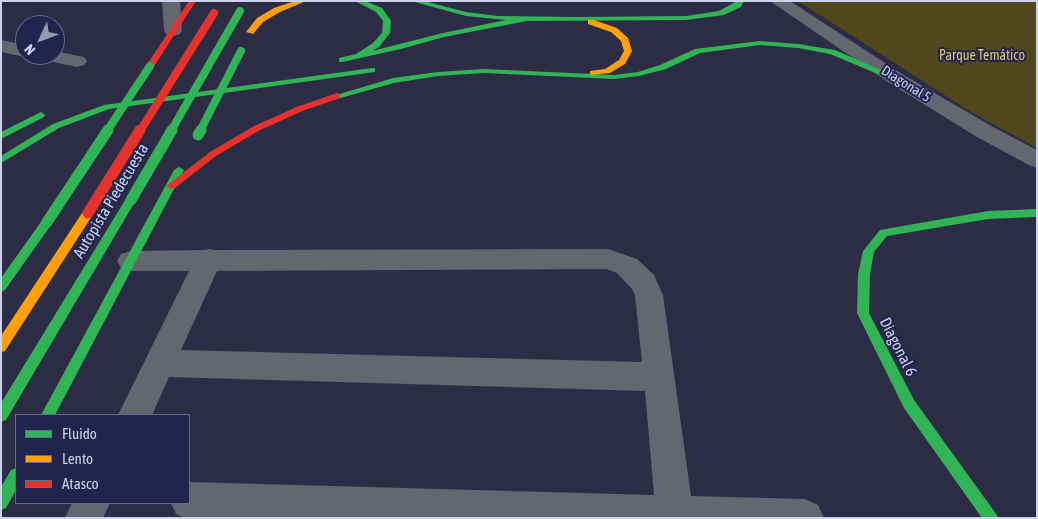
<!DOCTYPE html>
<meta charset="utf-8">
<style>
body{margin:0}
#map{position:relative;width:1038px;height:519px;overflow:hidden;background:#2c2d44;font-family:"Asap Condensed",sans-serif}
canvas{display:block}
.frame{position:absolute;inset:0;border:2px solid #cdd3ed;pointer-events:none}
.legend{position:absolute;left:15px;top:414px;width:175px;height:90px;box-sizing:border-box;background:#21254e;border:1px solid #666b8e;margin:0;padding:6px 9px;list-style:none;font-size:15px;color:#cdd3ed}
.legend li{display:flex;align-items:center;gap:10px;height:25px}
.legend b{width:25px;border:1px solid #666b8e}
.north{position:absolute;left:15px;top:15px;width:50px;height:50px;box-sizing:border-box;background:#21254e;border:1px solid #666b8e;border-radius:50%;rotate:227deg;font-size:14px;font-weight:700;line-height:20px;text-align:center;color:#cdd3ed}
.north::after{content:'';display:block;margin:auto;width:18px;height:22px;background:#9599b2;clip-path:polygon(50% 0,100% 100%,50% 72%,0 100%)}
</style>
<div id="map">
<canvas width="1038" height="519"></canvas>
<div class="frame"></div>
<ul class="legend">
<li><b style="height:6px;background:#30b455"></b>Fluido</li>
<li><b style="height:6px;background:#ff9f0a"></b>Lento</li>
<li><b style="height:6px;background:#e5322d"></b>Atasco</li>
</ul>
<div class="north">N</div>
</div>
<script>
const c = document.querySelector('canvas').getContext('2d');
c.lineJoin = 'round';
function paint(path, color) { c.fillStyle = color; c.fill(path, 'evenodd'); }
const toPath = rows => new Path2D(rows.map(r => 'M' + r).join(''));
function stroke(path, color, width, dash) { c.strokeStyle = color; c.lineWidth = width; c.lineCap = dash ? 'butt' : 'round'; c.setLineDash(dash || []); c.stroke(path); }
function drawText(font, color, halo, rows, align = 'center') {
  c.font = font + ' "Asap Condensed",sans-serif'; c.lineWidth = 4; c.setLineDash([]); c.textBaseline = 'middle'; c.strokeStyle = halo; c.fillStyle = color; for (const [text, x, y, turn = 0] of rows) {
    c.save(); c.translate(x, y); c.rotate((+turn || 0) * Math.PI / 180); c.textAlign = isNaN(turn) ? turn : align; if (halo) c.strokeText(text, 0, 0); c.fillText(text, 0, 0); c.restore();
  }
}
paint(toPath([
 [798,1,1037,1,1037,148,971,112]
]), '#50471d');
paint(toPath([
 [162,1,180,1,182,30,180,34,173,36,166,34,164,30,162,1],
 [770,1,790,1,902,74,993,127,1037,150,1037,168,1029,165,977,137,888,82,770,1],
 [1,40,25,45,25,55,32,55,25,57,1,52,1,40],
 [55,51,84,57,87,61,84,65,77,67,39,59,36,55,55,55,55,51],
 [209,249,214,250,608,249,637,259,654,275,663,295,691,496,805,499,818,505,824,518,185,518,176,514,171,503,189,503,189,482,654,495,645,391,169,377,152,415,118,415,189,271,131,271,121,268,117,261,121,254,131,251,204,250,209,249],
 [606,269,617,273,632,289,635,295,642,362,181,350,217,271,606,269],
 [72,503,110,503,103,518,65,518,72,503]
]), '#646670');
paint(toPath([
 [355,1,365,1,382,8,391,21,390,33,379,47,372,51,443,33,506,20,466,16,411,1,424,1,466,12,498,16,577,17,686,16,719,11,737,1,744,1,741,7,724,15,686,20,527,21,444,37,401,49,342,62,339,62,339,58,356,54,373,43,382,33,383,21,376,12,355,1],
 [760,41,798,44,835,50,899,78,895,80,892,80,830,54,798,48,760,45,700,53,666,69,639,76,614,79,484,73,438,76,394,83,337,99,333,96,393,78,438,72,484,69,614,75,638,72,660,65,695,49,760,41],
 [372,68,375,68,375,72,109,109,59,128,1,163,1,156,53,124,104,105,372,68],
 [41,112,45,115,44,117,1,139,1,132,41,112],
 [179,167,184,170,55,415,41,415,174,170,179,167],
 [131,196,136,200,6,420,1,422,1,403,127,197,131,196],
 [1037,209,1037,217,988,219,887,236,874,252,870,274,869,313,914,400,999,518,982,518,904,408,857,313,858,274,863,251,880,230,988,211,1037,209],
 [47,218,52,222,51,225,5,290,1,292,1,278,43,219,47,218],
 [16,468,16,490,6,508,1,510,1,487,11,470,16,468]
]), '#30b455');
paint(toPath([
 [295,1,306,1,280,12,263,22,253,34,246,32,257,18,274,8,295,1],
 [588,20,594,20,617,28,628,38,632,51,625,64,610,73,590,75,590,71,605,69,619,60,624,51,621,41,611,32,588,24,588,20],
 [88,209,93,213,92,216,5,351,1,352,1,336,84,210,88,209]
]), '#ff9f0a');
paint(toPath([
 [189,1,196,1,153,68,147,68,146,66,189,1],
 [337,93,340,94,340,98,305,110,260,130,216,156,175,188,171,189,166,186,210,152,254,126,299,106,337,93]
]), '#e5322d');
stroke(toPath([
 [107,131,150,66],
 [171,131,240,11],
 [200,131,241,51]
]), '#30b455', 8);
stroke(toPath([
 [198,135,201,130],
 [131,200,172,130],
 [47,222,108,130]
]), '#30b455', 11);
stroke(toPath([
 [140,131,214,13]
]), '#e5322d', 8);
stroke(toPath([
 [88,213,140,130]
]), '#e5322d', 11);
drawText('14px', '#dcc76b', '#21254e', [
 ["Parque Temático",982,56]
]);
drawText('14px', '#cdd3ed', '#21254e', [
 ["Diagonal 5",906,84,32]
]);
drawText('16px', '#cdd3ed', '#21254e', [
 ["Autopista Piedecuesta",111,201,-59],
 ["Diagonal 6",898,347,63]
]);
</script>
